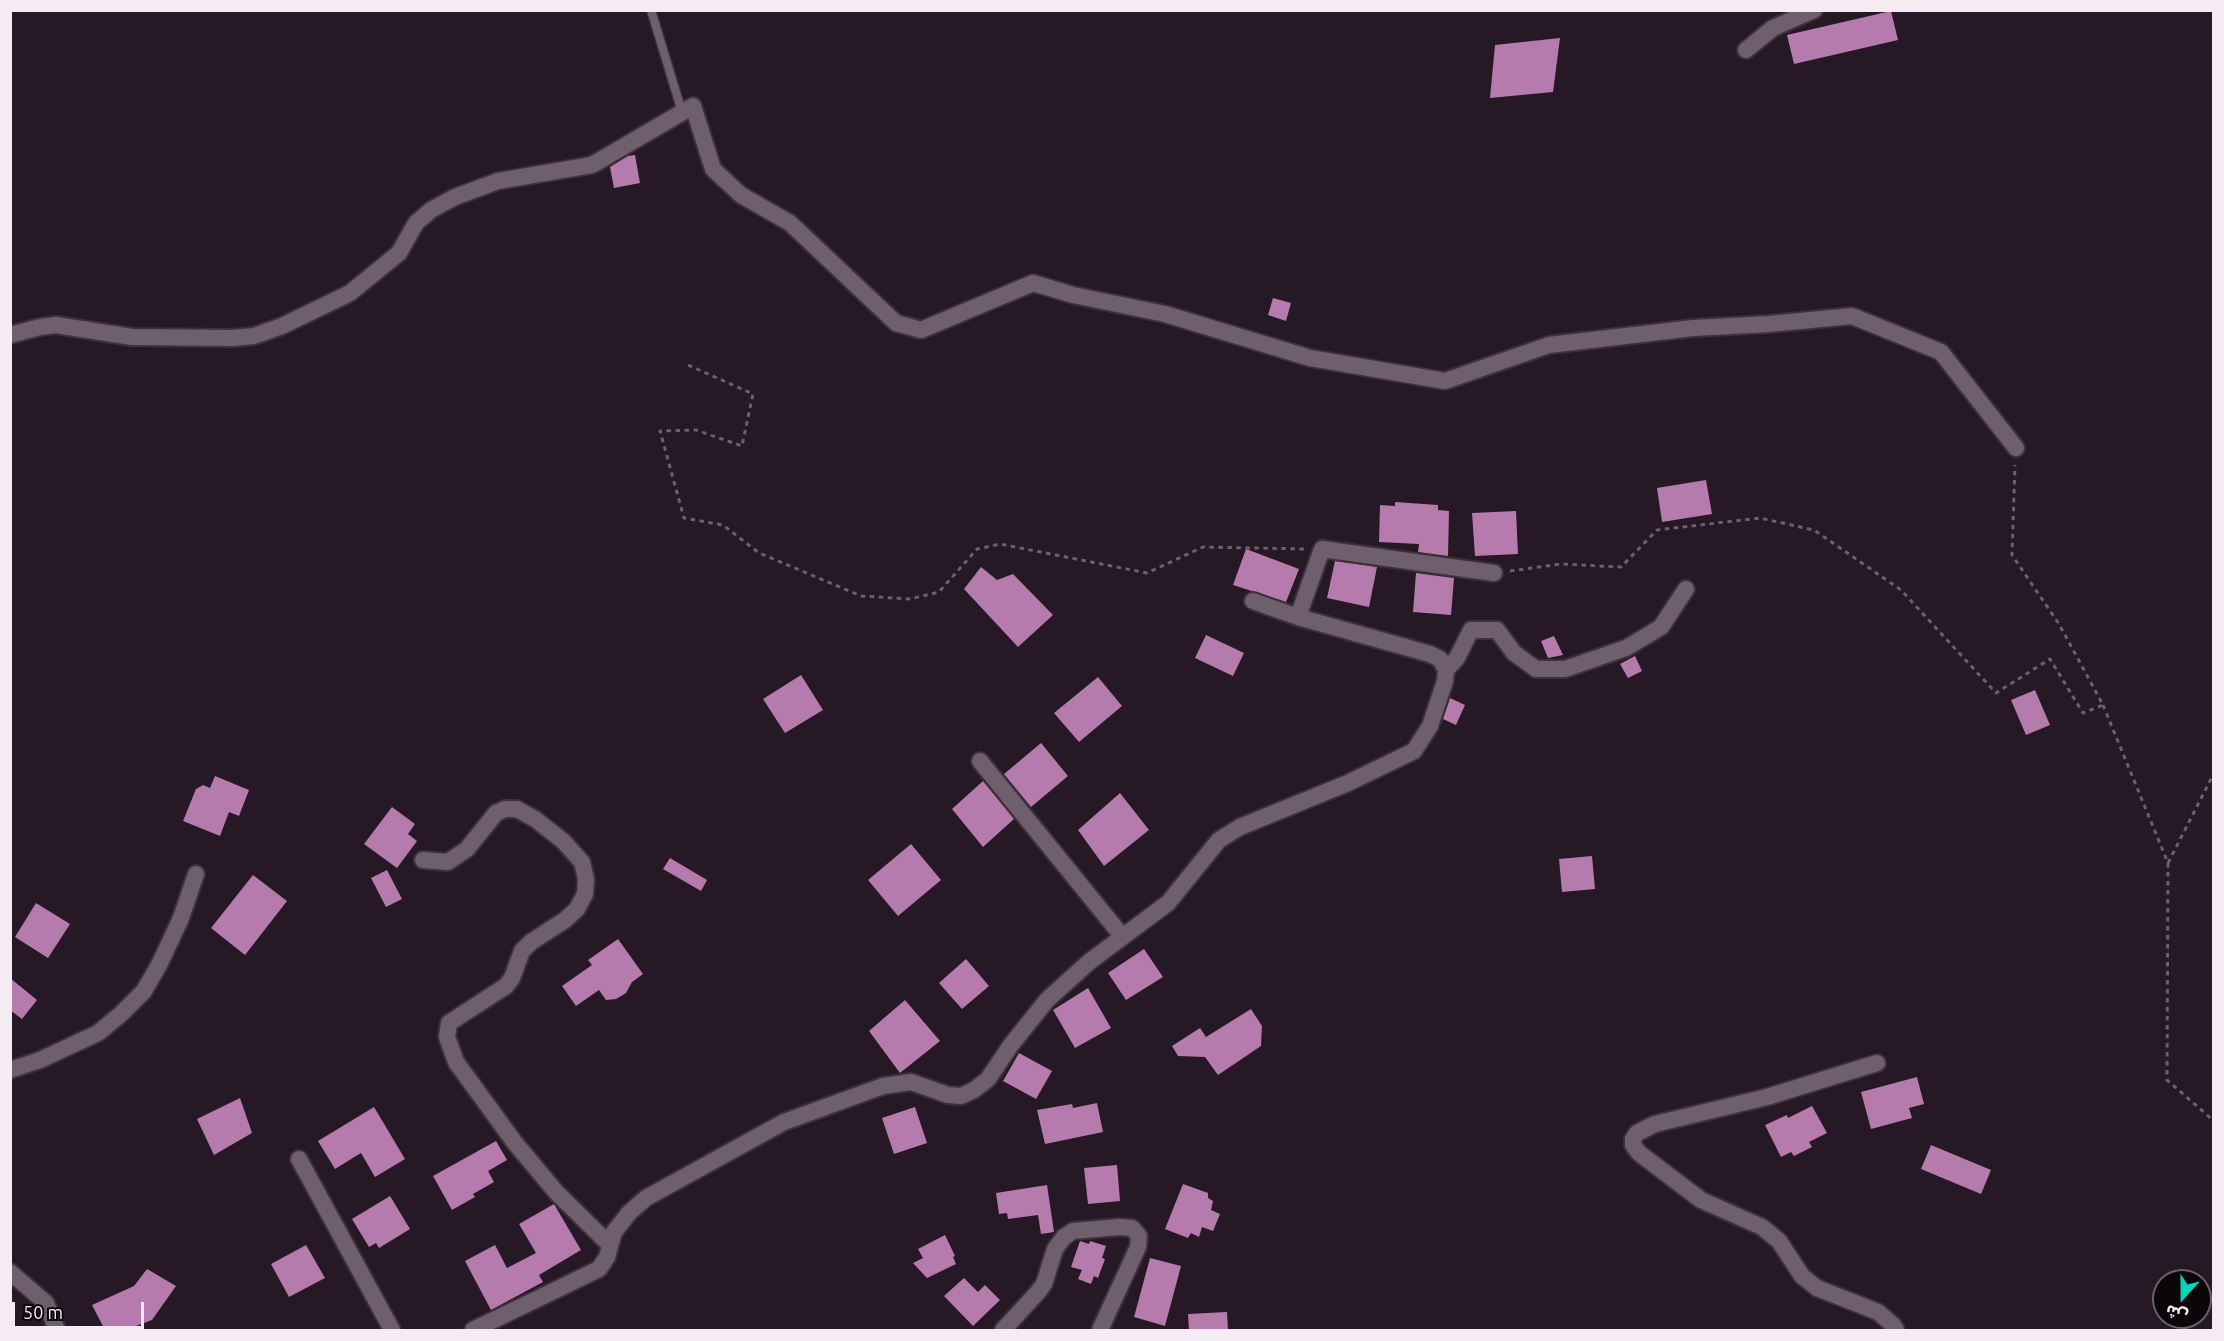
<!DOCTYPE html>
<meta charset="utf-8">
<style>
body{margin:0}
#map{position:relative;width:2224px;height:1341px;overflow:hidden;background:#261824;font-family:Ubuntu,"Noto Sans Arabic",sans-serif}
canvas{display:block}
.frame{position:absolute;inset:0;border:12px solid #f5ebf3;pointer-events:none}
.north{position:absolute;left:2152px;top:1269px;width:60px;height:60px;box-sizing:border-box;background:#0b060a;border:2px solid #696267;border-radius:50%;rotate:201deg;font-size:16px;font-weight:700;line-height:24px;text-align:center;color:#f5ebf3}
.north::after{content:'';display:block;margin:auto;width:21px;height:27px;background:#00d5b7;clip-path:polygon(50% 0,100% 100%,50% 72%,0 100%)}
.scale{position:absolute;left:12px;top:1302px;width:132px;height:27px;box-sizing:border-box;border:3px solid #f5ebf3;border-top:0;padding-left:8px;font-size:18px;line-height:21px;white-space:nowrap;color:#f5ebf3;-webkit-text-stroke:4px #0b060a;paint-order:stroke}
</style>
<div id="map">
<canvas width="2224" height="1341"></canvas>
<div class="frame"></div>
<div class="north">ش</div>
<div class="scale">50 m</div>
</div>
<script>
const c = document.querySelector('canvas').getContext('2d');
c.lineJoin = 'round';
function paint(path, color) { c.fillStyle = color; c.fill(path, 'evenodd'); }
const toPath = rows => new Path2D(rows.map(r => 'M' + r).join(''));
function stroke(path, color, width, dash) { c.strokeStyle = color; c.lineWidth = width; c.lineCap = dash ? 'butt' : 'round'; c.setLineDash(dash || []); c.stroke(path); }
paint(toPath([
 [1891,11,1898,40,1794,64,1787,35],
 [1560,38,1553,92,1490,98,1495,45],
 [635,155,640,183,614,188,610,167,628,156],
 [1273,298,1291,303,1286,321,1268,315],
 [1706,480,1712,514,1662,522,1657,488],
 [1395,502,1438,505,1438,510,1449,511,1448,556,1418,552,1419,544,1379,542,1380,505,1395,506],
 [1516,511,1518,554,1475,556,1472,513],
 [1246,549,1299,569,1286,602,1233,585],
 [1335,561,1377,567,1369,607,1327,598],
 [981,567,997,580,1013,574,1053,615,1018,647,964,589],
 [1416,573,1454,578,1451,615,1413,612],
 [1206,635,1244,653,1233,676,1195,658],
 [1554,636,1563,655,1548,658,1541,641],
 [1635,656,1642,671,1628,678,1620,664],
 [801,675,823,710,785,733,763,699],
 [1098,677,1122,706,1079,742,1054,713],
 [2035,690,2050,725,2026,735,2011,700],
 [1450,698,1465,705,1456,725,1443,719],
 [1041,743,1068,776,1031,807,1004,774],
 [215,776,249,790,239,816,229,812,220,836,183,821,196,789,203,785,210,788],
 [983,781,1014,819,983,847,952,809],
 [1120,793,1149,830,1104,866,1078,830],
 [392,807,415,824,408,834,417,841,397,868,364,844],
 [911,844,941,880,898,916,868,880],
 [1592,856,1595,889,1562,892,1559,859],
 [670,858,707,880,701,891,663,869],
 [387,870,402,899,386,907,371,878],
 [253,875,287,901,245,955,211,928],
 [36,903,70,924,48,958,15,937],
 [618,939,643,974,632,982,626,993,616,999,606,1000,599,990,576,1006,562,986,592,965,588,960],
 [1144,949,1163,977,1126,1000,1108,973],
 [966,959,989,986,962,1009,939,983],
 [10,978,37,1000,22,1019,10,1010],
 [1088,988,1111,1028,1075,1048,1053,1010],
 [905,1000,940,1041,900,1073,869,1031],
 [1251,1009,1262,1026,1261,1046,1218,1075,1205,1057,1178,1056,1172,1046,1200,1028,1206,1037],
 [1019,1053,1052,1071,1036,1099,1003,1081],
 [1917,1077,1924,1104,1909,1108,1912,1118,1871,1129,1861,1092],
 [240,1098,252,1133,214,1155,197,1119],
 [1097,1103,1103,1132,1045,1144,1037,1110,1072,1104,1073,1108],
 [1812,1106,1827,1133,1809,1142,1812,1147,1794,1156,1791,1152,1781,1157,1765,1125,1787,1115,1788,1118],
 [374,1107,405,1159,375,1177,361,1153,335,1169,318,1141],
 [915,1107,927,1143,894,1154,882,1118],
 [496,1141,507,1160,488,1171,494,1182,473,1194,475,1197,452,1210,433,1176],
 [1931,1145,1991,1170,1981,1194,1921,1169],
 [1117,1165,1120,1201,1088,1204,1084,1168],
 [1183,1184,1208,1193,1208,1198,1213,1201,1211,1210,1220,1214,1213,1231,1202,1227,1199,1237,1191,1233,1188,1238,1165,1229],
 [1047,1185,1054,1232,1041,1234,1038,1215,1008,1219,1007,1213,999,1214,996,1193],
 [390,1196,410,1229,379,1248,376,1243,369,1247,352,1219],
 [554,1204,581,1250,539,1275,543,1282,491,1310,465,1261,495,1245,507,1268,536,1253,519,1224],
 [945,1235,955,1256,953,1257,956,1264,927,1278,913,1263,923,1258,918,1249],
 [1080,1241,1089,1244,1090,1241,1106,1246,1102,1258,1105,1259,1098,1278,1094,1276,1091,1284,1078,1279,1082,1270,1071,1267],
 [306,1245,325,1278,289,1297,271,1264],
 [1150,1258,1181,1266,1165,1326,1134,1317],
 [147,1269,176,1286,152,1320,125,1330,105,1330,92,1305,134,1286],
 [964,1278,978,1292,985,1285,1000,1300,973,1326,944,1296],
 [1227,1312,1228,1330,1189,1330,1188,1314]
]), '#b57bac');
const service = toPath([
 [651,10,682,112]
]);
const minor = toPath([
 [1746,50,1773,28,1814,10],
 [10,335,40,327,56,325,132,337,232,338,254,336,282,326,350,293,399,253,416,223,431,210,455,197,498,181,592,165,693,106,713,169,741,195,790,223,896,323,921,330,1033,283,1073,295,1165,314,1310,358,1445,381,1549,345,1693,328,1769,324,1852,316,1941,352,2016,448],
 [1298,617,1322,549,1494,573],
 [1446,670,1457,658,1471,630,1497,630,1514,653,1536,669,1565,669,1626,648,1661,627,1686,589],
 [980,761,1122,936],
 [423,860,448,862,467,849,496,813,505,809,517,809,535,819,563,841,582,862,586,879,585,894,577,909,565,920,531,942,522,951,512,978,506,986,449,1023,447,1037,456,1062,515,1143,556,1192,610,1245],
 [1877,1063,1767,1097,1655,1124,1637,1133,1633,1139,1633,1145,1639,1153,1701,1200,1762,1227,1779,1241,1802,1276,1817,1288,1878,1312,1893,1325,1896,1330],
 [10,1070,40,1060,98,1033,121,1014,144,991,160,963,181,918,196,874],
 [299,1159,392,1330],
 [10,1272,46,1303,57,1330],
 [473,1330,599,1269,607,1257,614,1232,629,1213,646,1198,784,1122,883,1086,911,1082,948,1095,961,1096,974,1090,988,1079,1011,1045,1047,1000,1089,962,1168,903,1219,840,1240,827,1348,783,1414,751,1430,726,1445,681,1446,670,1440,659,1430,654,1298,617,1253,601],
 [1003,1330,1038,1292,1044,1284,1055,1249,1064,1237,1073,1231,1119,1227,1132,1228,1139,1236,1138,1247,1100,1330]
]);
stroke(service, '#3d323b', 11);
stroke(minor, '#3d323b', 20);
stroke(toPath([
 [688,365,753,394,742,446,696,430,660,431,684,518,723,525,759,553,861,596,910,599,939,592,977,549,1000,544,1147,573,1203,547,1305,549],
 [1510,571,1561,564,1621,567,1657,530,1760,518,1814,530,1901,590,1996,693,2050,659,2083,713,2103,705,2059,624,2012,555,2015,465],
 [2103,705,2168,863,2214,773],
 [2168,863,2167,1080,2214,1121]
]), '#6d606b', 3, [4.5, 4.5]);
stroke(service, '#6f5e6c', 8);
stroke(minor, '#6f5e6c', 16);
</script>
